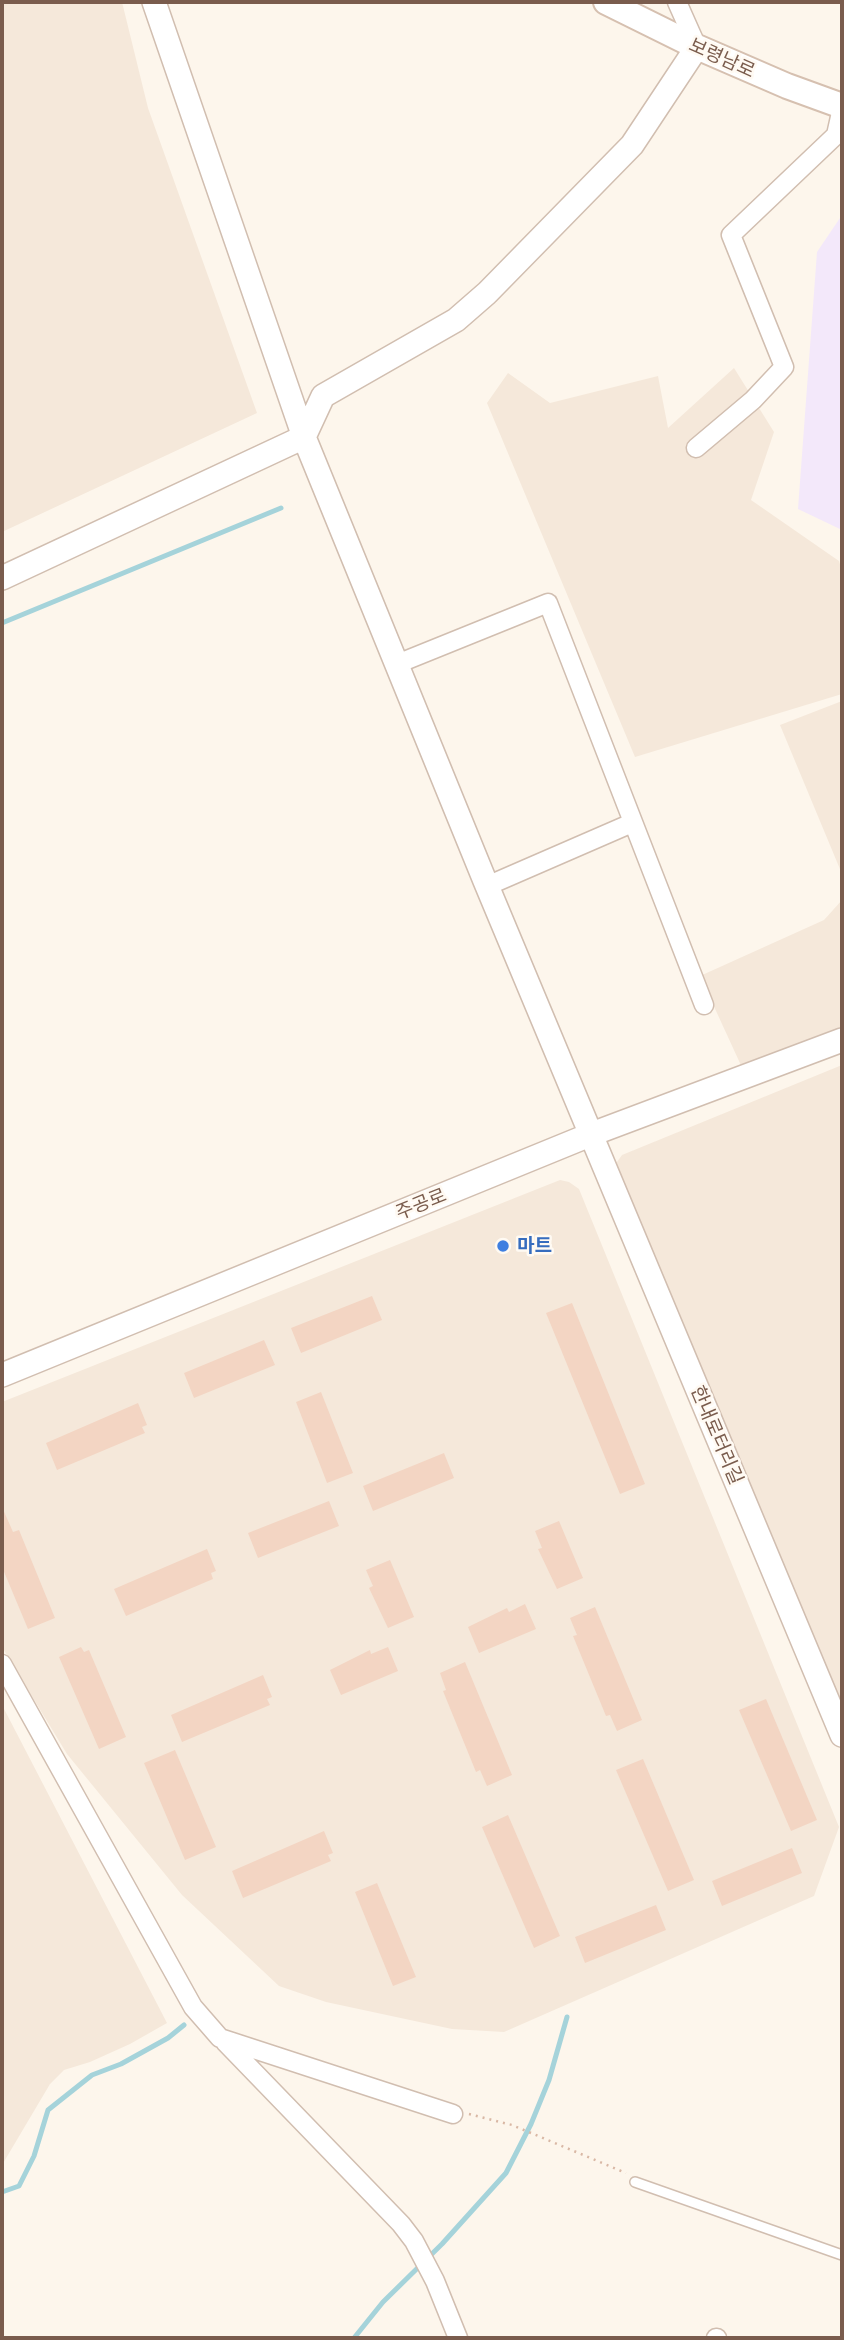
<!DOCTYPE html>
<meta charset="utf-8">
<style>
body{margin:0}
#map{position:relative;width:844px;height:2340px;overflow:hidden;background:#fdf6ec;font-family:Commissioner,sans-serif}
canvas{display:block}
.frame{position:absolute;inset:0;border:4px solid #7a5c4d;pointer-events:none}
</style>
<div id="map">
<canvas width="844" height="2340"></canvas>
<div class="frame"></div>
</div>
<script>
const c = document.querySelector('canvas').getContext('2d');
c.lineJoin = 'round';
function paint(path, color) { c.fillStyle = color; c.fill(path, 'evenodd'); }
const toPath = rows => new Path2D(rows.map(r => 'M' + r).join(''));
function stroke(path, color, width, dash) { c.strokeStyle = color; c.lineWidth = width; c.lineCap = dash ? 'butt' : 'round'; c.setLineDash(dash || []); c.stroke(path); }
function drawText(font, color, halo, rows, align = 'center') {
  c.font = font + ' Commissioner,"Noto Sans KR",sans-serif'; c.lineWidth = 5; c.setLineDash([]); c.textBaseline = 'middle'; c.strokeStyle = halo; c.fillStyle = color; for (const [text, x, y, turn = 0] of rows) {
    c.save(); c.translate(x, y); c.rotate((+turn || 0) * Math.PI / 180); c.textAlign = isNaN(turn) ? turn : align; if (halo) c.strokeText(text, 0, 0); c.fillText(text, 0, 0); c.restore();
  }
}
paint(toPath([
 [2,2,122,2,148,108,257,413,2,532],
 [734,368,774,432,751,500,839,561,842,571,842,694,635,757,487,403,508,373,550,403,658,376,668,428],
 [842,701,842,874,780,725],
 [842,900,842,1048,750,1085,700,976,824,920],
 [842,1065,842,1709,612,1169,622,1155],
 [560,1180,569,1182,579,1189,839,1827,814,1896,504,2032,452,2029,326,2002,279,1986,182,1895,67,1754,2,1647,2,1402],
 [2,1705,167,2023,130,2044,90,2062,64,2070,50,2084,2,2165]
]), '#f5e8da');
paint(toPath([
 [842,215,842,530,798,509,817,252]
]), '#f3e8fa');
stroke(toPath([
 [2,623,281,508],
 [2,2192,19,2186,34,2156,48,2110,92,2075,121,2064,168,2038,184,2025],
 [354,2338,383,2302,442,2244,506,2173,531,2124,549,2080,567,2017]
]), '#a5d3da', 5);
paint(toPath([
 [372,1296,382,1320,301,1353,291,1328],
 [572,1303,645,1484,620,1494,546,1313],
 [264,1340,275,1365,194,1398,184,1373],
 [321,1392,353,1473,327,1483,296,1402],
 [138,1403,147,1425,142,1427,145,1433,57,1470,46,1443],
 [444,1453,454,1478,373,1511,363,1486],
 [329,1501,339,1526,258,1558,248,1533],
 [2,1507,13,1532,19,1530,55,1618,28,1629,2,1567],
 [559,1521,583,1578,557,1589,538,1549,542,1548,535,1531],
 [207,1549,216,1571,211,1573,213,1579,126,1616,114,1589],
 [390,1560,414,1617,388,1628,369,1588,373,1586,366,1570],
 [525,1604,536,1629,479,1653,468,1627,507,1608,509,1612],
 [595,1607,642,1720,617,1731,610,1715,606,1716,573,1636,577,1635,570,1618],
 [81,1647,84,1652,89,1650,126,1737,99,1749,59,1657],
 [388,1647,398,1671,341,1695,330,1670,370,1650,371,1654],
 [465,1662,512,1775,487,1786,480,1770,476,1772,443,1691,446,1690,440,1673],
 [263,1675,272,1697,267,1699,270,1705,182,1742,171,1715],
 [766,1699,817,1820,791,1831,739,1710],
 [175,1750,216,1847,185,1860,144,1763],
 [643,1759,694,1880,668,1891,616,1770],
 [508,1815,560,1936,534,1948,482,1827],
 [324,1831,333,1853,328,1855,331,1861,243,1898,232,1871],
 [792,1848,802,1873,722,1906,712,1881],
 [377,1883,416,1977,393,1986,355,1892],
 [656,1905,666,1930,585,1963,575,1937]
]), '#f3d5c3');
const service = toPath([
 [635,2182,842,2255]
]);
const minor = toPath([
 [677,2,697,47],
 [696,448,753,400,784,367,731,235,836,135,842,108],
 [397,664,548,603,704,1005],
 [487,886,632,823],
 [2,1664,193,2007,220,2038,453,2114],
 [225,2042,401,2224,414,2241,435,2281,458,2338],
 [716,2338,717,2338]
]);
const tertiary = toPath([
 [154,2,304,437,485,881,842,1735],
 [2,578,304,437,323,396,456,320,487,293,632,145,697,47],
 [2,1375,592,1134,842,1040]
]);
const secondary = toPath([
 [606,2,697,47,787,86,842,106]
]);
stroke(service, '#d1beb0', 12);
stroke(minor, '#d1beb0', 21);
stroke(tertiary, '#d1beb0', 26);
stroke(secondary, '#d6c0b0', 28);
stroke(toPath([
 [469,2114,512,2125,626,2173]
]), '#d9b8a5', 2.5, [2, 5]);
stroke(service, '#fff', 9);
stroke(minor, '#fff', 18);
stroke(tertiary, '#fff', 23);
stroke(secondary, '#fff', 24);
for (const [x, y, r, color] of [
 [503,1246,7,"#3f7fe0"]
]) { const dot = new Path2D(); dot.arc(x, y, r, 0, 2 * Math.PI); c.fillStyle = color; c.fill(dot); stroke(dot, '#fffaf3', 2.5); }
drawText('19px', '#7a5c4d', '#fffaf3', [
 ["보령남로",722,58,24],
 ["주공로",421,1204,-22],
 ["한내로터리길",717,1435,67]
]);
drawText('bold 19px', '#366cbe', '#fffaf3', [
 ["마트",517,1246]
], 'left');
</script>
